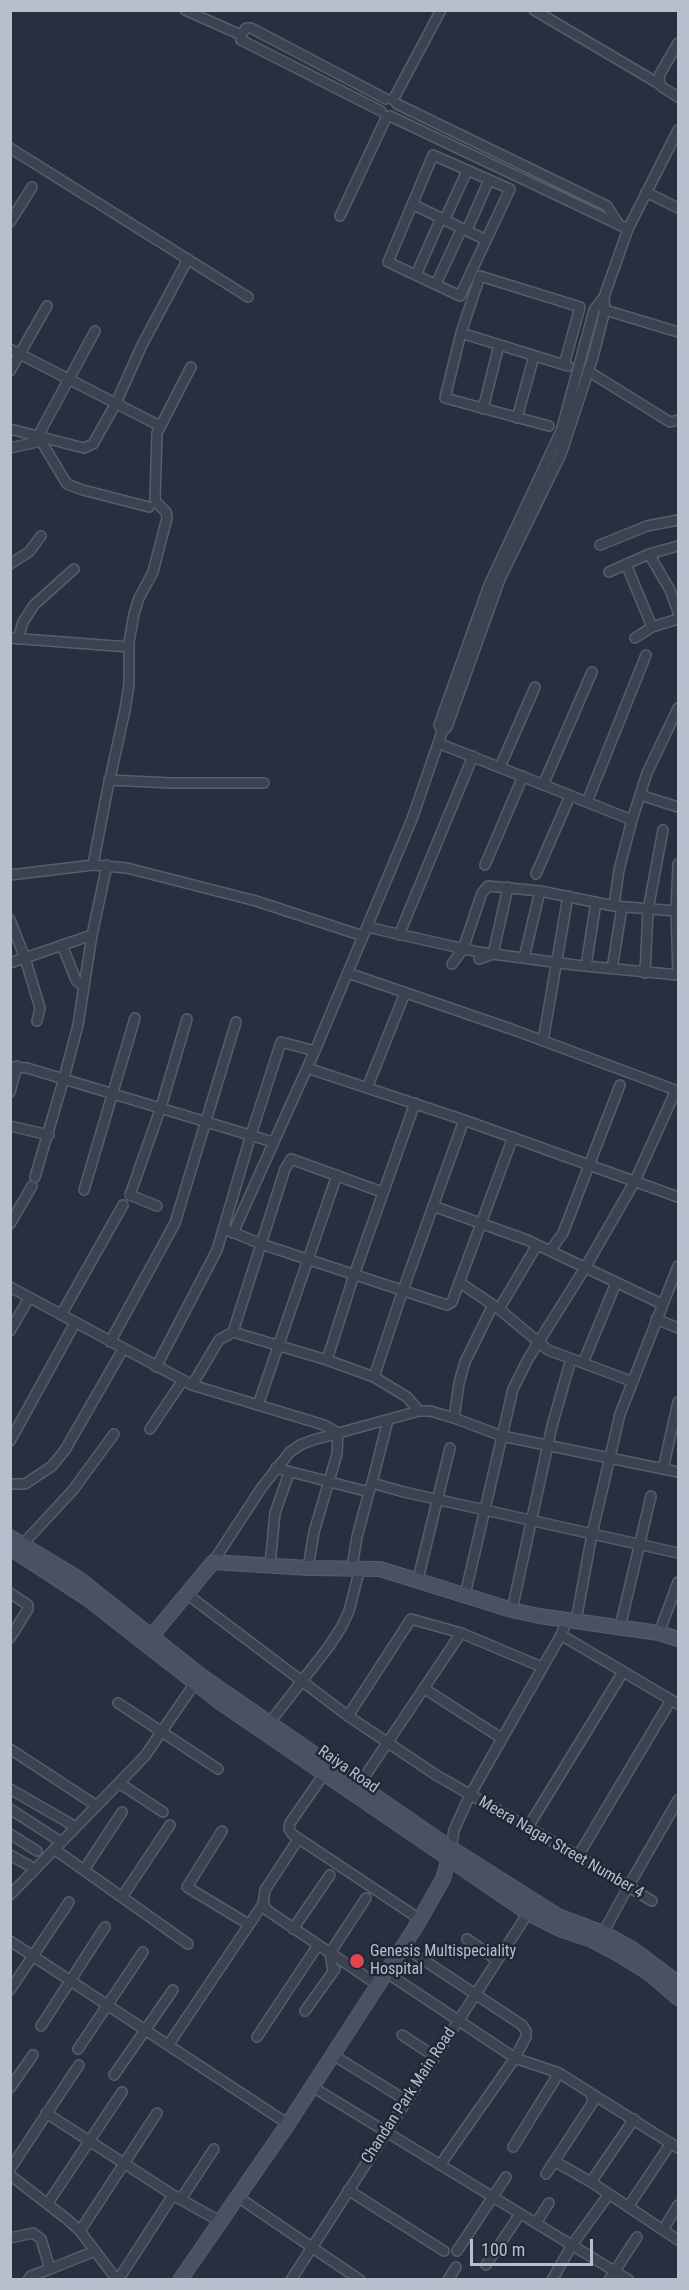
<!DOCTYPE html>
<style>
body{margin:0}
#map{position:relative;width:689px;height:2290px;overflow:hidden;background:#273041;font-family:"Roboto Condensed",sans-serif}
canvas{display:block}
.frame{position:absolute;inset:0;border:12px solid #b8becb;pointer-events:none}
.scale{position:absolute;left:470px;top:2239px;width:123px;height:27px;box-sizing:border-box;border:3px solid #b8becb;border-top:0;padding-left:8px;font-size:18px;line-height:21px;white-space:nowrap;color:#b8becb;-webkit-text-stroke:4px #202836;paint-order:stroke}
</style>
<div id="map">
<canvas width="689" height="2290"></canvas>
<div class="frame"></div>
<div class="scale">100 m</div>
</div>
<script>
const c = document.querySelector('canvas').getContext('2d');
c.lineJoin = 'round';
const toPath = rows => new Path2D(rows.map(r => 'M' + r).join(''));
function stroke(path, color, width, dash) { c.strokeStyle = color; c.lineWidth = width; c.lineCap = dash ? 'butt' : 'round'; c.setLineDash(dash || []); c.stroke(path); }
function drawText(font, color, halo, rows, align = 'center') {
  c.font = font + ' "Roboto Condensed",sans-serif'; c.lineWidth = 5; c.setLineDash([]); c.textBaseline = 'middle'; c.strokeStyle = halo; c.fillStyle = color; for (const [text, x, y, turn = 0] of rows) {
    c.save(); c.translate(x, y); c.rotate((+turn || 0) * Math.PI / 180); c.textAlign = isNaN(turn) ? turn : align; if (halo) c.strokeText(text, 0, 0); c.fillText(text, 0, 0); c.restore();
  }
}
const street = toPath([
 [185,10,241,35,241,40,381,111],
 [534,10,661,85],
 [241,35,246,28,251,28,386,99],
 [678,43,660,74,659,81,662,87,678,97],
 [393,100,441,10],
 [397,104,607,206,619,225],
 [390,116,628,229,678,130],
 [10,148,248,297],
 [433,155,510,189,460,296,388,262,433,155],
 [646,192,678,208],
 [412,204,486,240],
 [340,216,387,116],
 [445,219,467,171],
 [10,222,32,187],
 [467,230,489,180],
 [416,275,441,218],
 [436,284,462,228],
 [605,310,678,332],
 [95,331,38,436,67,484,83,490,149,507],
 [461,333,568,366],
 [10,349,160,426],
 [10,371,47,306],
 [588,371,670,422,678,420],
 [483,409,499,345],
 [517,418,534,356],
 [549,426,445,398,461,333,480,276,580,307,564,365],
 [10,429,84,448,93,444,116,403,142,345,188,259],
 [10,448,41,441],
 [600,545,647,526,678,520],
 [649,554,670,590,678,612],
 [10,564,29,552,41,536],
 [626,564,652,627],
 [609,572,649,554,678,546],
 [10,638,129,647],
 [635,638,652,627,678,619],
 [18,639,23,622,34,605,74,569],
 [442,732,439,725,489,585,561,431,594,310,604,297,628,229],
 [438,743,632,820],
 [500,767,535,687],
 [109,780,171,783,264,783],
 [543,785,592,672],
 [640,795,678,807],
 [587,802,646,655],
 [93,865,106,797,125,710,129,685,129,642,134,614,139,598,153,572,167,518,166,512,156,502,155,498,157,433,191,367],
 [485,865,523,776],
 [536,874,570,796],
 [10,875,93,865,127,868,256,901,363,936],
 [614,906,619,870,632,820,647,773,678,708],
 [10,920,25,958,40,1008,37,1021],
 [367,927,478,952,575,965,678,975],
 [399,935,473,756],
 [62,945,76,980,84,987],
 [524,958,540,891],
 [479,959,493,954,508,887],
 [10,963,92,935],
 [452,964,463,949,482,893,488,886,540,891,614,906,676,911],
 [586,966,596,902],
 [612,969,622,907],
 [348,973,514,1030,678,1091],
 [645,973,648,910,663,830],
 [678,975,676,911,678,864],
 [543,1041,568,896],
 [10,1067,27,1068,273,1142],
 [307,1068,464,1120,678,1197],
 [367,1088,405,993],
 [10,1092,17,1066],
 [10,1126,49,1135],
 [35,1177,64,1078,78,1025,92,935,107,865],
 [84,1190,135,1018],
 [157,1206,130,1195,161,1107,187,1019],
 [433,1206,527,1240,662,1304],
 [10,1224,32,1186],
 [225,1229,261,1244,447,1305,452,1302,513,1137],
 [233,1233,317,1046,412,819,442,732,447,727,500,579,561,454,593,357,605,310,604,297],
 [550,1251,563,1233,620,1085],
 [459,1282,499,1309,548,1350,631,1381],
 [10,1287,192,1385,324,1425,338,1433,337,1454,314,1532,308,1568],
 [499,1309,537,1245],
 [61,1315,123,1205],
 [656,1319,678,1328],
 [10,1331,29,1298],
 [233,1332,285,1169,291,1159,382,1192],
 [110,1342,175,1223,236,1022],
 [327,1360,354,1275,415,1103],
 [583,1363,616,1283],
 [156,1367,217,1250,251,1135,281,1042,315,1051],
 [374,1377,403,1290,464,1120],
 [192,1385,219,1340,233,1332,327,1360,374,1377,407,1397,419,1411],
 [258,1405,337,1175],
 [454,1418,459,1383,465,1362,493,1305],
 [150,1429,183,1380],
 [10,1441,75,1323],
 [276,1468,369,1492,372,1483,404,1492,678,1553],
 [663,1469,678,1402],
 [372,1483,388,1420],
 [10,1484,25,1484,52,1466,65,1450,123,1349],
 [23,1544,73,1490,114,1434],
 [213,1562,262,1487,290,1452,300,1445,313,1440,419,1411,430,1411,454,1418,502,1436,678,1472],
 [270,1565,275,1513,289,1473],
 [352,1567,357,1537,369,1492],
 [418,1579,450,1448],
 [10,1593,28,1605,28,1609,10,1638],
 [188,1595,348,1716,436,1775,578,1856,652,1901],
 [465,1595,513,1389,528,1359,585,1268,635,1181,676,1090],
 [512,1610,552,1426,571,1359],
 [576,1621,592,1534,620,1414,678,1266],
 [620,1627,651,1496],
 [659,1633,678,1582],
 [561,1635,678,1704],
 [425,1689,501,1738],
 [118,1703,218,1769],
 [348,1716,411,1619,461,1633,542,1667],
 [267,1726,330,1645,342,1626,349,1611,360,1568],
 [10,1749,97,1806],
 [324,1774,290,1823,289,1829,292,1834,421,1920],
 [119,1783,163,1812],
 [359,1785,461,1633],
 [10,1789,76,1827],
 [10,1809,61,1842],
 [528,1827,623,1672],
 [222,1831,187,1887,248,1924],
 [10,1834,37,1851],
 [295,1844,265,1890,263,1904,268,1911,378,1985],
 [54,1849,188,1944],
 [451,1849,454,1830,470,1795,561,1635,567,1620],
 [10,1855,35,1869],
 [578,1856,671,1700],
 [84,1870,122,1812],
 [10,1895,145,1756,197,1680],
 [122,1897,170,1825],
 [293,1929,330,1875],
 [603,1933,628,1887,678,1800],
 [467,1939,497,1960],
 [10,1941,288,2124],
 [404,1947,522,2025,526,2031,526,2037,515,2058,559,2073,678,2148],
 [333,1972,330,1953,366,1898],
 [387,1973,515,2058,440,2165],
 [10,1990,69,1902],
 [305,2011,335,1969],
 [41,2026,105,1927],
 [402,2035,434,2056],
 [257,2037,318,1945],
 [169,2044,263,1904],
 [78,2049,143,1952],
 [333,2055,407,2101],
 [114,2075,173,1990],
 [311,2086,629,2280],
 [10,2088,33,2055],
 [46,2113,173,2195,221,2222],
 [513,2147,559,2073],
 [554,2161,591,2182,678,2240],
 [10,2169,79,2065],
 [546,2174,593,2102,591,2094],
 [10,2175,68,2220,80,2231,117,2280],
 [591,2182,634,2119],
 [348,2190,444,2251],
 [238,2197,360,2280],
 [181,2199,214,2149],
 [48,2203,122,2092],
 [628,2207,671,2143],
 [536,2223,549,2203],
 [663,2230,678,2205],
 [80,2231,157,2113],
 [10,2238,33,2233,41,2239,50,2269,31,2276,28,2280],
 [457,2251,506,2177],
 [486,2265,520,2214],
 [50,2269,95,2251],
 [118,2280,173,2195],
 [291,2280,528,1913],
 [448,2280,456,2267],
 [552,2280,572,2245,609,2194],
 [609,2280,637,2237]
]);
const secondary = toPath([
 [10,1537,78,1578,200,1675,446,1845,558,1916,603,1933,631,1948,678,1983],
 [10,1548,88,1599,221,1703,528,1913,562,1930,592,1940,618,1954,649,1973,678,1998],
 [146,1643,213,1562,308,1568,380,1569,512,1610,539,1616,659,1633,678,1639],
 [180,2280,288,2124,415,1928,443,1879,451,1851]
]);
stroke(street, '#565e6b', 12);
stroke(secondary, '#565e6b', 16);
stroke(street, '#3b4351', 9);
stroke(secondary, '#4a5164', 14);
for (const [x, y, r, color] of [
 [357,1961,8,"#e0444e"]
]) { const dot = new Path2D(); dot.arc(x, y, r, 0, 2 * Math.PI); c.fillStyle = color; c.fill(dot); stroke(dot, '#202836', 2); }
drawText('16px', '#b8becb', '#202836', [
 ["Raiya Road",348,1770,35],
 ["Meera Nagar Street Number 4",561,1848,30],
 ["Chandan Park Main Road",409,2096,-57]
]);
drawText('16px', '#b8becb', '#202836', [
 ["Genesis Multispeciality",370,1952],
 ["Hospital",370,1970]
], 'left');
</script>
